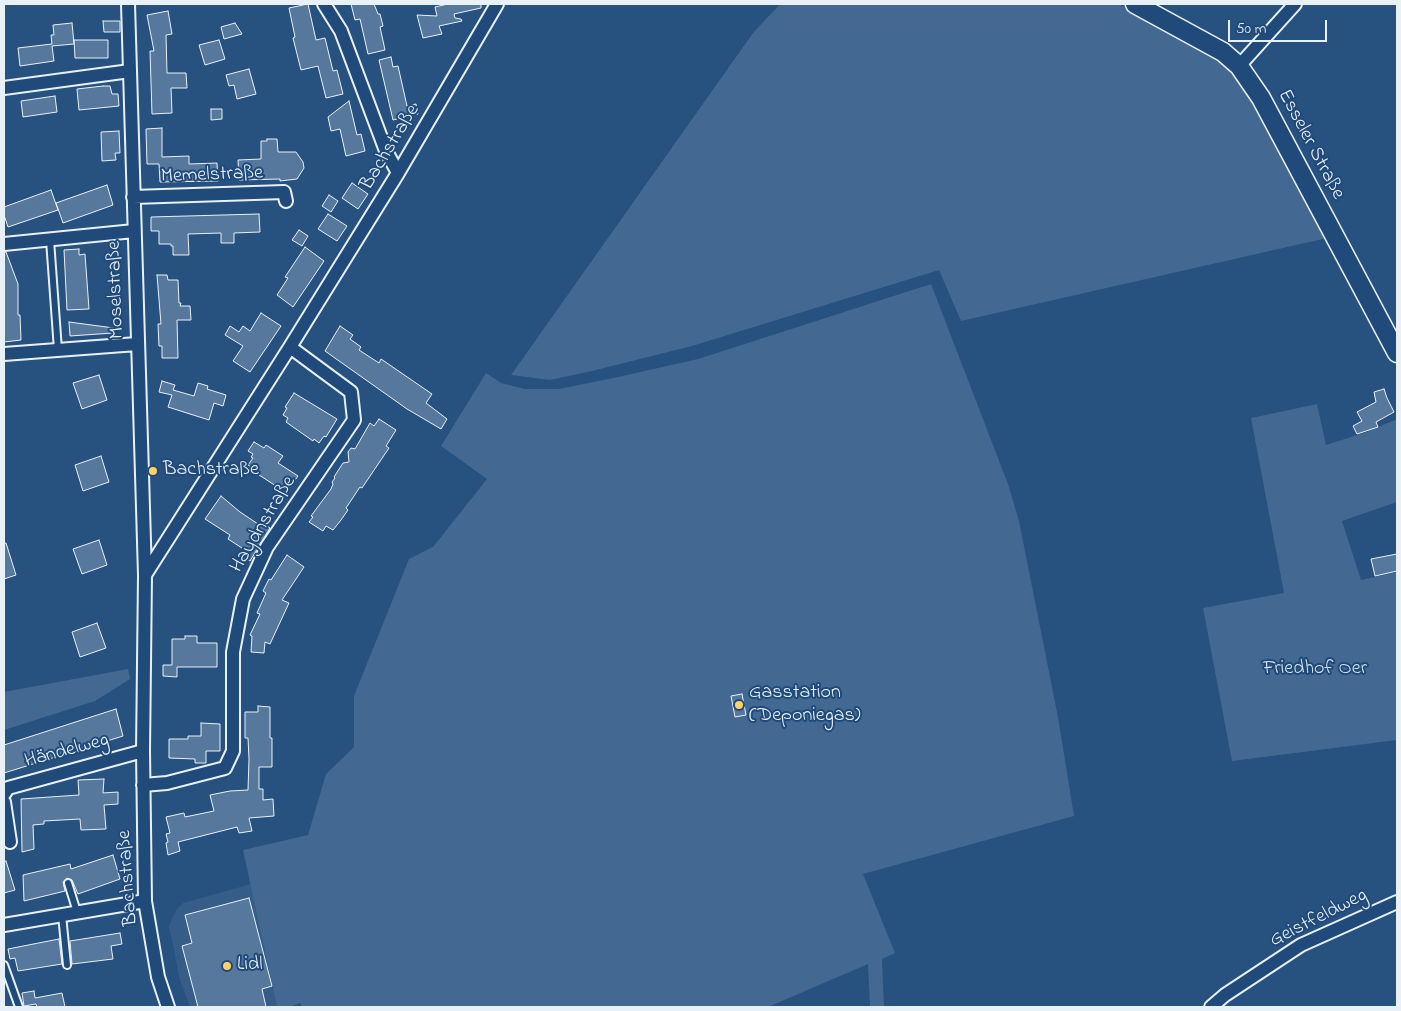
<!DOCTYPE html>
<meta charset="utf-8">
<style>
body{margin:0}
#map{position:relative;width:1401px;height:1011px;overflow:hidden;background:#27517f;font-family:"Indie Flower",sans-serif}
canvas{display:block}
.frame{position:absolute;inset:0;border:5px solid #e8f1f8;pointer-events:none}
.scale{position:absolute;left:1228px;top:20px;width:99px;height:22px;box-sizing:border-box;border:2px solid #e8f1f8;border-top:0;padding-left:6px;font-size:15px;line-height:18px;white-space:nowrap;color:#e8f1f8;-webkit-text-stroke:4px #1f4a7a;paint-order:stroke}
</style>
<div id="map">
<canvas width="1401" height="1011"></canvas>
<div class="frame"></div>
<div class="scale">50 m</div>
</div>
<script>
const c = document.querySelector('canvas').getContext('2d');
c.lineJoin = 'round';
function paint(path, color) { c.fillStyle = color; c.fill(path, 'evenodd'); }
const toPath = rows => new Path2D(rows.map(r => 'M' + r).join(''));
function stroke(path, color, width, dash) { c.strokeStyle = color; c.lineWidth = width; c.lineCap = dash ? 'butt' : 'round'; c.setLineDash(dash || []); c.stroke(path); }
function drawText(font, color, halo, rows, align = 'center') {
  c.font = font + ' "Indie Flower",sans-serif'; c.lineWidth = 4; c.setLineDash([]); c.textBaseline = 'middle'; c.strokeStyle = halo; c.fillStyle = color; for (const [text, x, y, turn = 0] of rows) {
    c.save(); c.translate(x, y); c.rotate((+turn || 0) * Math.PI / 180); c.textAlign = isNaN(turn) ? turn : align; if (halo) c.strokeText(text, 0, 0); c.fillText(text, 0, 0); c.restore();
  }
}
paint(toPath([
 [251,884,277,1007,190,1007,180,980,169,926,176,910,183,903]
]), '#355d88');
paint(toPath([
 [780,4,1119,4,1219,58,1234,73,1258,106,1327,238,961,321,939,270,692,346,592,371,550,380,511,375,753,33],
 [931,284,1008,484,1019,521,1058,717,1074,816,863,874,895,953,882,959,884,1007,870,1007,868,964,768,1007,302,1007,300,1003,290,1007,277,1007,243,850,308,835,326,774,354,747,354,696,409,559,433,547,487,479,441,446,486,373,501,383,525,389,559,389,618,377,698,359],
 [1317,404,1326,445,1367,432,1397,419,1397,502,1342,521,1361,580,1397,572,1397,740,1232,761,1203,608,1284,593,1251,418],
 [128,669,130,679,95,701,4,730,4,692]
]), '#436891');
const building = toPath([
 [308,4,316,40,325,38,333,71,337,70,343,94,326,98,318,66,301,70,293,38,295,37,289,8,308,4],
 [351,4,374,4,378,14,380,14,383,26,380,27,385,50,368,54,360,19,355,20,351,4],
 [448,4,481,4,481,8,454,14,455,18,461,19,462,21,439,26,442,34,423,38,417,15,437,16,435,7,448,4],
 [168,11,172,34,166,35,167,73,186,73,187,88,171,88,172,113,152,114,150,51,154,51,147,15,168,11],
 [103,21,120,21,120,32,104,32,103,21],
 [72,23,74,44,52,46,54,61,20,66,18,48,52,44,51,35,54,35,53,25,72,23],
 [235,23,242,34,224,39,221,27,235,23],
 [74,40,108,40,108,58,75,58,74,40],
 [219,40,225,59,205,65,199,45,219,40],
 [391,57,393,67,398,66,407,106,416,104,418,114,393,120,379,60,391,57],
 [249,69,256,94,237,99,234,85,229,86,226,75,249,69],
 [103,86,110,86,112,94,118,94,119,106,79,110,77,89,103,86],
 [55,96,57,112,23,117,21,101,55,96],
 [349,101,357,135,361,134,365,151,346,156,340,129,331,131,328,117,349,101],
 [211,109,222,109,222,119,211,120,211,109],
 [162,128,162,157,189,156,189,164,217,163,218,181,160,182,159,164,147,164,146,129,162,128],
 [119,131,120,153,115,153,116,160,102,161,101,132,119,131],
 [267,139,277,139,278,152,296,152,303,162,304,168,297,179,280,181,280,179,239,180,238,160,261,159,261,141,267,141,267,139],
 [352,183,368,194,358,209,342,198,352,183],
 [107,185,113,205,63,223,56,203,107,185],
 [51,190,58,210,8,227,4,215,4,207,51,190],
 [329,195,338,201,331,212,322,206,329,195],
 [259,214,260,232,234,233,234,243,221,243,221,233,188,234,189,255,173,255,173,246,171,246,171,244,159,244,159,231,151,231,151,217,259,214],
 [328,214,347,226,337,241,318,229,328,214],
 [299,230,308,236,302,246,292,240,299,230],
 [305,247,324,261,293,307,277,295,288,278,285,277,305,247],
 [79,249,79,255,85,254,89,309,67,310,64,250,79,249],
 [4,252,6,252,18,284,18,315,20,315,21,340,4,342,4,252],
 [157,275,167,275,168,280,178,280,179,303,181,303,180,306,190,306,191,320,177,320,178,358,162,358,162,346,159,346,158,324,161,324,157,275],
 [261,313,281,326,250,372,233,361,243,346,225,335,230,326,239,332,243,326,250,331,261,313],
 [69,322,114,328,113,333,70,336,69,322],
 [340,326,353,335,350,339,361,347,359,350,379,363,381,359,432,394,426,403,447,419,441,429,407,409,325,351,340,326],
 [99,375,107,400,82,409,73,383,99,375],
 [162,381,175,385,173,390,194,396,198,383,208,386,207,389,226,395,223,406,214,403,209,420,168,407,172,395,159,392,162,381],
 [1384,389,1387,398,1394,412,1376,422,1378,427,1357,434,1353,426,1362,421,1357,412,1376,402,1374,392,1384,389],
 [294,393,337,419,326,437,324,436,319,443,314,439,313,441,286,422,288,418,283,415,287,408,285,407,294,393],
 [379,419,396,430,386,446,389,448,362,488,360,487,346,508,348,510,341,520,333,530,326,526,323,531,309,522,313,517,311,516,331,489,333,484,332,482,335,478,334,477,343,463,349,462,348,452,351,448,355,449,370,423,374,426,379,419],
 [254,442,264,448,266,445,283,456,278,463,298,476,288,490,281,485,279,488,253,471,254,469,248,465,253,458,251,457,253,454,248,451,254,442],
 [101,456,109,482,83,491,75,465,101,456],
 [221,496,240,512,261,526,263,523,270,528,250,561,241,555,245,550,228,539,230,535,205,519,221,496],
 [99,540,107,565,82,574,73,549,99,540],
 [4,543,6,543,16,575,4,579,4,543],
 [1397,554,1397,571,1375,576,1371,559,1397,554],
 [287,555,304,567,282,600,289,603,270,644,265,642,264,653,251,652,252,636,250,635,260,614,257,613,266,593,263,591,269,579,271,580,287,555],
 [97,623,106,648,80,657,72,632,97,623],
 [185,636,197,636,197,643,217,643,217,667,177,667,177,677,163,676,163,665,172,665,172,639,185,639,185,636],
 [742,694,746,715,735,717,731,696,742,694],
 [258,706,270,707,270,738,272,738,272,767,259,767,259,789,263,789,263,800,273,799,274,816,249,818,252,831,239,833,237,827,178,842,180,851,168,855,166,843,168,842,166,834,170,833,166,817,184,813,185,817,214,811,210,795,230,791,248,790,249,759,248,738,245,738,245,712,258,712,258,706],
 [116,709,123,736,4,773,4,745,116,709],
 [201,723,220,724,220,751,206,751,206,763,195,763,195,759,169,758,169,739,188,739,188,736,201,736,201,723],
 [104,779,103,793,118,792,118,804,104,805,106,829,81,830,80,819,44,821,44,824,33,825,34,849,22,852,21,799,79,795,78,780,104,779],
 [113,855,120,879,78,894,72,880,67,878,63,882,65,891,24,901,23,875,70,864,71,869,113,855],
 [6,861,15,890,4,893,4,862,6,861],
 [249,898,272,986,262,989,266,1007,198,1007,182,946,192,943,185,915,249,898],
 [120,933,122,944,111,946,113,959,72,964,70,941,120,933],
 [59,939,62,964,18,971,15,958,10,959,8,949,59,939],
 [34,991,35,998,62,993,65,1007,37,1007,36,1004,24,1006,22,993,34,991]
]);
paint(building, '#57789d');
stroke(building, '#e8f1f8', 1);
const lane = toPath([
 [50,240,58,350],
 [68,883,77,912],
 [62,915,67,965],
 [4,965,19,1007]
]);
const street = toPath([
 [128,4,145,575,143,751,145,901,158,977,168,1007],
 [324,4,341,31,386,151,398,173],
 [1239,66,1295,4],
 [4,88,130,71],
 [133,197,284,192,286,201],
 [4,244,134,231],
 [4,354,137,344],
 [145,575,290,347,398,173,497,4],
 [143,785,167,783,225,768,233,751,233,652,243,599,267,547,354,420,351,392,290,347],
 [4,794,8,788,143,751],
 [4,802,10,842],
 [4,925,145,901],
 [1211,1007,1225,995,1301,945,1397,902]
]);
const secondary = toPath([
 [1135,4,1223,52,1239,66,1261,98,1397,353]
]);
stroke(lane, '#e8f1f8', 10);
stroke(street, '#e8f1f8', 16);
stroke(secondary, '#e8f1f8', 21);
stroke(lane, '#1f4a7a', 6);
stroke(street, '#1f4a7a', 12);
stroke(secondary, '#1f4a7a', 18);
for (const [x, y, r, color] of [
 [153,471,5,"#ffd166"],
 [739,705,5,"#ffd166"],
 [227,966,5,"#ffd166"]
]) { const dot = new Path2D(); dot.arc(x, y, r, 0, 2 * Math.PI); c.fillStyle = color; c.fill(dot); stroke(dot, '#1f4a7a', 2); }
drawText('20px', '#e8f1f8', '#1f4a7a', [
 ["Esseler Straße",1310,145,62],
 ["Bachstraße",391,148,-59],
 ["Memelstraße",212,176,-2],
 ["Moselstraße",117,290,-92],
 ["Haydnstraße",264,525,-59],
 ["Händelweg",67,752,-15],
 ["Bachstraße",129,878,-94],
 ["Geistfeldweg",1319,919,-27]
]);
drawText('20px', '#e8f1f8', '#1f4a7a', [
 ["Bachstraße",163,471],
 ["Gasstation",749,694],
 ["(Deponiegas)",749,717],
 ["Lidl",237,966]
], 'left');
drawText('20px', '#d8e3ee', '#1f4a7a', [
 ["Friedhof Oer",1315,670]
]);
</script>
